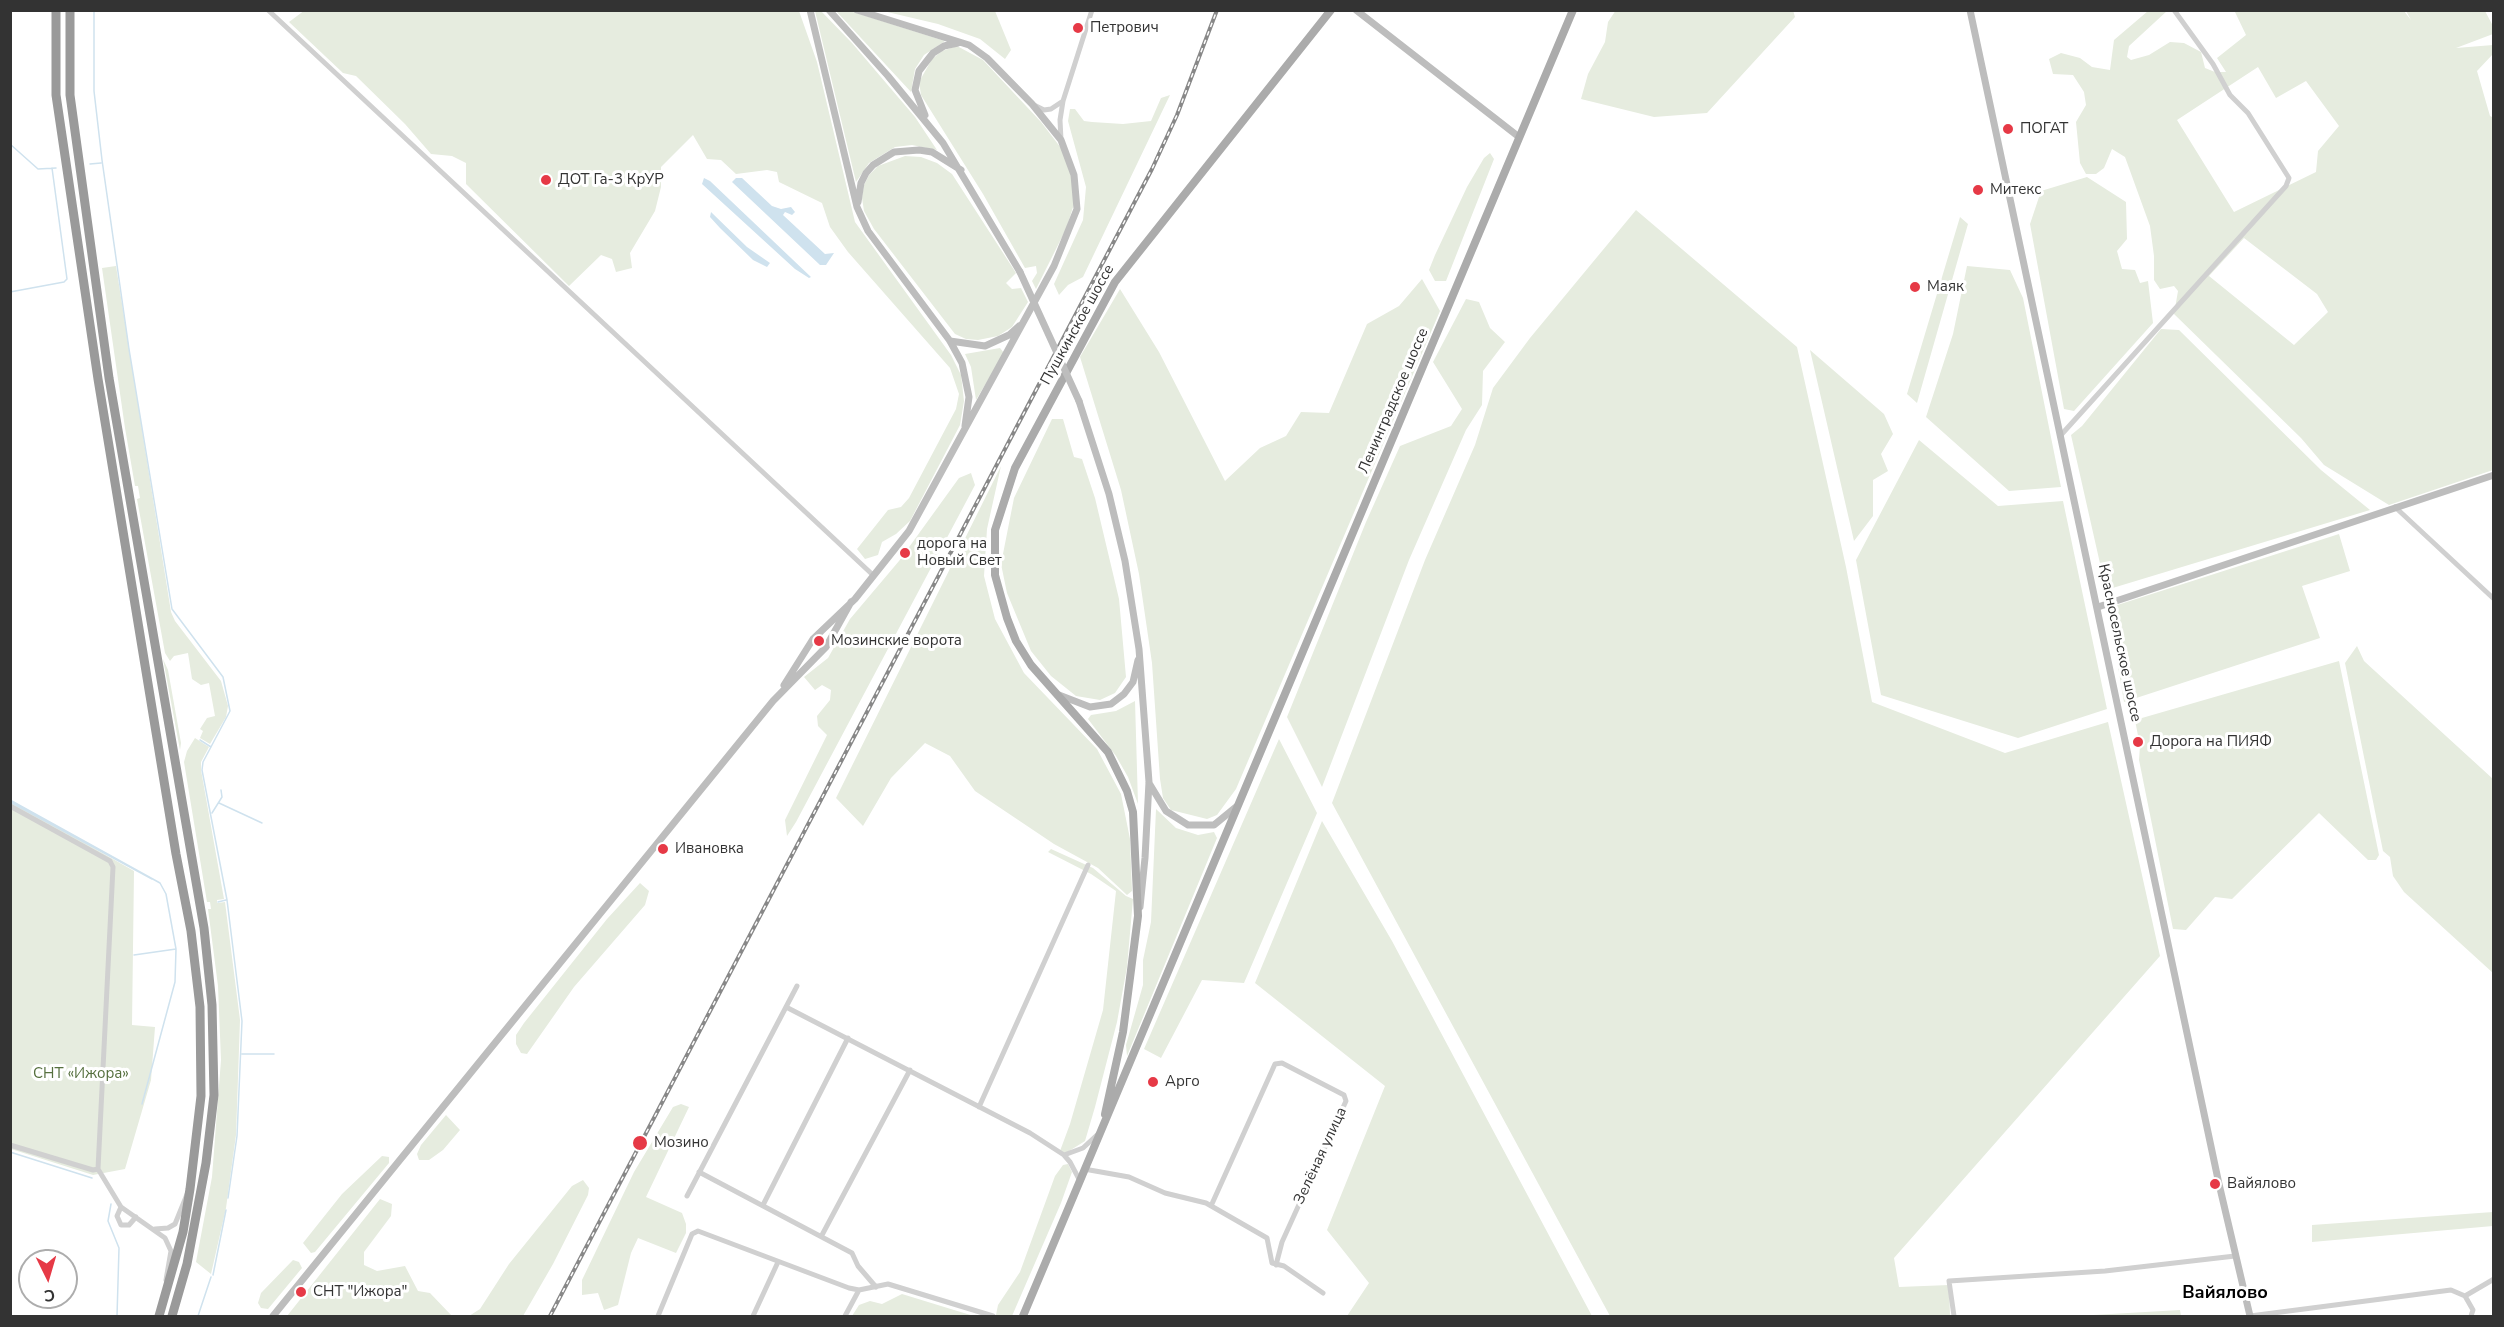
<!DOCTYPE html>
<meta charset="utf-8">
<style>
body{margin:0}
#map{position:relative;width:2504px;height:1327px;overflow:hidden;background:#fff;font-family:"Nunito Sans",sans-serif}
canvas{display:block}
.frame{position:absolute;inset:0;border:12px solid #333;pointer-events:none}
.north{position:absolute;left:18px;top:1249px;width:60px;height:60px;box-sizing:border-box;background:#fff;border:2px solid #adadad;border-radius:50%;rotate:175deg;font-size:16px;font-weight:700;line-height:24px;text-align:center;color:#333}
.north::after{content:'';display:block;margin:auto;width:21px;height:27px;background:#e63946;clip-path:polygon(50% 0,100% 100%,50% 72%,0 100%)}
</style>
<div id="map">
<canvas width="2504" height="1327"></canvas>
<div class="frame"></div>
<div class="north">С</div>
</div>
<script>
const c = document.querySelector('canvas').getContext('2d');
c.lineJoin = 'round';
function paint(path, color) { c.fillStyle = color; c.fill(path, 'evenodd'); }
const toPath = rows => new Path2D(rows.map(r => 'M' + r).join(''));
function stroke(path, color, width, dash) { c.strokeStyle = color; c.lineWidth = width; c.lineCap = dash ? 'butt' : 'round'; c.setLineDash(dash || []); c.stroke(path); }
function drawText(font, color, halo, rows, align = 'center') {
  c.font = font + ' "Nunito Sans",sans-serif'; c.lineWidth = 6; c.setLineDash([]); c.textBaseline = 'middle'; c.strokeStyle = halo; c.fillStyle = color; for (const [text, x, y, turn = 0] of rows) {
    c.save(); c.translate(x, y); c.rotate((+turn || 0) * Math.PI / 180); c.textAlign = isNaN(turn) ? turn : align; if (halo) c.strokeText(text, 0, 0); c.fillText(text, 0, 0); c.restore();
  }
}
paint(toPath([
 [305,10,799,11,817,62,855,222,951,355,961,375,964,401,960,425,910,521,896,534,882,542,878,555,865,559,857,549,888,510,901,507,909,498,956,409,959,394,950,368,848,252,830,227,822,203,779,182,777,172,767,170,736,174,721,160,707,159,693,135,661,167,661,187,655,211,630,253,632,268,616,272,612,259,601,255,569,286,466,184,466,163,452,156,431,154,405,124,356,76,343,73,289,22],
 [1616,10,1793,10,1795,17,1707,113,1654,117,1581,99,1588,74,1605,42,1608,22],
 [815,11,821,11,852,43,915,117,937,150,912,145,895,147,869,163,856,182],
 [836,11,850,11,945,41,924,55,915,69,911,92],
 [883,11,995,11,1011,50,1005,59,980,39,938,24],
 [2148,11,2167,11,2129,46,2127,57,2131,60,2149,55,2170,42,2184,43,2201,52,2205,68,2215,72,2226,72,2217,58,2246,35,2235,12,2238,11,2404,11,2411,20,2406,11,2485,11,2493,26,2493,34,2456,48,2493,45,2493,54,2477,71,2490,116,2494,118,2493,470,2389,505,2324,465,2301,438,2174,314,2178,291,2174,286,2160,289,2154,280,2154,256,2150,226,2125,157,2112,149,2104,168,2096,174,2086,174,2080,163,2076,122,2086,105,2084,92,2073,75,2053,74,2049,59,2061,53,2080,58,2092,67,2110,70,2114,40],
 [2258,67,2276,98,2306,81,2339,126,2318,151,2316,172,2234,212,2177,120],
 [2244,238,2317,294,2328,312,2294,345,2209,276],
 [957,46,983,60,1041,122,1061,148,1071,173,1075,201,1066,229,1036,289,1032,281,1037,273,1036,266,1025,268,983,194,921,95,919,82,932,59,942,51],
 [1170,95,1083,277,1068,285,1059,295,1054,284,1083,220,1086,187,1068,121,1070,109,1075,109,1084,121,1092,122,1123,124,1151,121,1161,98],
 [1490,153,1494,159,1446,281,1435,281,1429,270,1435,255,1467,187,1484,158],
 [905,156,921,157,937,163,952,174,1016,273,1006,283,1012,289,1021,288,1028,302,1012,327,998,336,978,340,966,339,955,334,874,229,864,211,862,198,864,185,869,175,878,166],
 [2087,177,2126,202,2127,239,2117,251,2122,269,2135,270,2140,283,2148,281,2153,323,2074,411,2064,409,2030,224,2041,191],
 [1636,210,1797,347,1846,567,1872,702,2005,753,2108,722,2160,956,1894,1258,1899,1287,1949,1285,1950,1316,1610,1316,1332,803,1425,560,1475,445,1493,388,1530,338],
 [1960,217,1968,224,1917,403,1907,394],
 [116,266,171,612,175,621,221,681,228,706,226,717,210,744,200,738,203,731,200,729,207,718,215,716,209,683,201,685,192,679,188,653,174,656,170,661,165,653,137,499,140,498,138,486,135,486,125,428,102,268],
 [1967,266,2010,270,2023,298,2061,487,2009,491,1926,417,1953,334],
 [1422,279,1440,311,1236,789,1217,815,1207,819,1171,810,1163,798,1160,779,1152,663,1139,574,1121,490,1080,357,1120,289,1159,352,1225,481,1260,448,1286,436,1301,412,1329,413,1367,324,1399,306],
 [1466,299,1479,302,1490,328,1505,342,1483,371,1482,405,1466,430,1409,560,1322,787,1287,717,1366,522,1400,446,1451,426,1462,409,1433,362],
 [2161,329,2179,330,2321,470,2370,510,2106,590,2071,435,2082,426],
 [1000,348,1004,353,976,400,971,367,965,354],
 [1810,350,1884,414,1893,434,1881,454,1888,471,1873,480,1873,516,1854,541],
 [1052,419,1063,419,1074,457,1082,459,1095,498,1119,599,1126,677,1115,693,1100,700,1076,696,1051,676,1031,651,1007,593,1001,564,1014,498],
 [1919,440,1998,506,2063,501,2107,709,2018,738,1881,695,1856,560],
 [1001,466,987,529,984,576,995,619,1024,673,1097,749,1121,794,1130,839,1132,891,1127,895,1098,868,1054,844,975,791,950,756,925,743,891,778,863,826,836,798],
 [971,473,975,485,796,822,787,836,785,820,827,735,818,726,817,716,830,700,831,690,822,685,815,690,804,677,828,658,850,619,899,561,959,478],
 [2339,534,2350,571,2302,586,2320,638,2124,702,2108,608],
 [2357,646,2364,661,2493,779,2493,973,2404,892,2393,876,2390,857,2383,851,2345,663],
 [163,659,168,670,181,743,180,750],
 [2339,661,2379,855,2376,860,2368,860,2319,813,2232,899,2215,897,2186,930,2173,929,2139,760,2140,746,2135,720],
 [1135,701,1138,804,1128,777,1116,756,1088,719,1091,715,1116,711],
 [195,738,209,747,201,762,201,770,224,899,217,900,217,903,225,902,240,1020,236,1135,226,1208,211,1274,196,1262,212,1177,221,1060,218,986,208,909,211,909,210,902,207,902,184,762,187,751],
 [1279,739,1317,813,1244,983,1202,980,1161,1058,1144,1049],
 [11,801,134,871,132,1025,155,1027,151,1080,125,1169,93,1175,11,1149],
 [1156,809,1176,828,1198,835,1214,832,1217,838,1127,1056,1126,1045,1143,985,1143,960,1151,922],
 [1322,821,1392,941,1592,1316,1347,1316,1369,1283,1327,1230,1385,1086,1255,983],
 [1051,849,1093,868,1126,896,1133,899,1127,967,1117,1022,1095,1107,1085,1141,1066,1153,1060,1151,1070,1124,1103,1010,1116,891,1091,874,1048,852],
 [640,883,649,891,645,905,574,987,527,1054,521,1053,516,1044,516,1035,524,1023,607,919],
 [681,1104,689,1107,646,1197,682,1213,686,1224,686,1233,676,1253,638,1238,631,1253,618,1305,604,1310,598,1293,582,1295,582,1280,634,1172,673,1107],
 [446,1115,460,1130,443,1150,429,1160,419,1160,417,1154,421,1145],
 [382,1156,389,1157,389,1163,315,1252,311,1253,303,1243,342,1194],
 [1068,1164,1072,1172,1061,1203,1012,1316,996,1315,998,1305,1020,1272,1055,1176,1063,1165],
 [583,1180,589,1188,588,1195,553,1264,523,1316,469,1316,480,1309,509,1264,572,1186],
 [380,1199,392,1204,391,1216,364,1252,364,1265,377,1271,405,1266,418,1291,430,1293,452,1316,287,1316],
 [2493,1212,2493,1226,2312,1242,2312,1225],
 [293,1260,299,1262,302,1268,268,1309,261,1308,258,1303,261,1293],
 [902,1294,954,1310,974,1316,852,1316,859,1305,870,1301,882,1304],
 [2180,1310,2181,1316,2076,1316]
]), '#e6ecdf');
paint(toPath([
 [704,178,710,181,811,277,809,278,795,269,702,184],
 [736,178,742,178,772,206,781,209,791,207,795,212,792,215,785,212,783,215,825,254,834,253,826,265,820,265,732,182],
 [711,212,747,247,770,263,767,267,753,260,720,228,710,217]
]), '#cfe2ee');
stroke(toPath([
 [94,10,94,91,102,160,129,349,172,609,223,677,230,711,203,762,202,770,227,900,242,1021,237,1136,228,1198],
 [10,144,38,169,56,168],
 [90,164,101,163],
 [10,292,64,282,67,279,52,168],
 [200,740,211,747],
 [10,800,160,883,166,894,176,949],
 [10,802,152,879],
 [219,803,262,823],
 [212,813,222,797,221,790],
 [218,902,226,900],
 [134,955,176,949,175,982,142,1104],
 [242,1054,274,1054],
 [10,1152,92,1178],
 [111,1204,108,1221,119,1248,117,1316],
 [213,1275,226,1210],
 [198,1316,211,1277]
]), '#cfe2ee', 1.5);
stroke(toPath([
 [268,10,874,576],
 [1032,104,1044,110,1051,109,1063,101],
 [1061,140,1060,120,1063,101,1092,10],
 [2061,435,2286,186,2289,178,2248,113,2230,95,2213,64,2174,10],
 [2395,507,2494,599],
 [10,806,110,861,113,867,98,1169,121,1207,165,1238,171,1251,166,1280],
 [786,1007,1030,1133,1064,1155,1070,1162,1080,1181],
 [979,1107,1088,865],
 [10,1145,93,1170,98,1169],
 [1064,1155,1083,1148,1097,1135],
 [1084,1169,1129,1177,1165,1193,1206,1203,1267,1238,1272,1263,1284,1266,1323,1293],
 [699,1172,852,1253,858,1266,876,1287],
 [687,1196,797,986],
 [763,1205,848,1038],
 [1211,1206,1275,1064,1282,1063,1344,1095,1346,1101,1282,1242,1276,1265],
 [121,1207,117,1216,121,1225,129,1225,136,1217],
 [155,1229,168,1228,175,1224,188,1192],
 [822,1235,910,1070],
 [658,1316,692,1234,698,1231,849,1288,859,1290,888,1284,993,1316],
 [753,1316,778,1262],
 [845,1316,859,1290],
 [1954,1316,1949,1281,2105,1271,2235,1256],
 [2250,1316,2451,1290,2465,1296],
 [2471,1316,2473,1310,2465,1296,2494,1279]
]), '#d0d0d0', 5);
stroke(toPath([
 [810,10,857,207,868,231,950,341,962,363,969,397,965,426],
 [829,10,888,76,943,143,1020,272],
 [1356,10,1519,137],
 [1970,10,2219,1184,2250,1316],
 [925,115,915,90,919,71,933,53,944,46,958,43],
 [858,202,861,183,866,173,873,165,894,152,919,150,932,152,961,170],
 [950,341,985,346,1009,335,1019,326],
 [1079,401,1109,494,1125,561,1139,649,1149,782,1145,858,1140,907],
 [2098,607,2494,475],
 [784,685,813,639,855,599,909,531,1054,266,1077,209,1074,175,1061,140,1032,104,987,58,969,45,857,10],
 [1059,695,1090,707,1111,704,1124,694,1133,682,1138,660],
 [1149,783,1166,811,1188,825,1214,825,1236,807],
 [273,1316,773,701,826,647,851,602]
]), '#bdbdbd', 7);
stroke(toPath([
 [1105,1114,1123,1032,1138,916,1133,812,1127,791,1108,752,1031,665,1016,641,1007,618,995,575,995,530,1015,468,1115,282,1331,10],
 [1023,1316,1573,10]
]), '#ababab', 8);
stroke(toPath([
 [56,10,56,95,98,379,176,854,191,931,200,1007,201,1096,190,1189,183,1232,159,1316],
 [70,10,70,95,109,378,204,928,212,1005,214,1095,206,1163,187,1264,172,1316]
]), '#9a9a9a', 9);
const rail = toPath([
 [550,1316,1152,169,1177,115,1217,10]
]);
stroke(rail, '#888', 4);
stroke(rail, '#fff', 1.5, [4.5]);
stroke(toPath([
 [1020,272,1079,401]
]), '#bdbdbd', 7);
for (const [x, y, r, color] of [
 [1078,28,6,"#e63946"],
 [2008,129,6,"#e63946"],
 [546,180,6,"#e63946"],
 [1978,190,6,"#e63946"],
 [1915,287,6,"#e63946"],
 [905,553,6,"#e63946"],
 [819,641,6,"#e63946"],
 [2138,742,6,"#e63946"],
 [663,849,6,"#e63946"],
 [1153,1082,6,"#e63946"],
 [640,1143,8,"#e63946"],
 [2215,1184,6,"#e63946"],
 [301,1292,6,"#e63946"]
]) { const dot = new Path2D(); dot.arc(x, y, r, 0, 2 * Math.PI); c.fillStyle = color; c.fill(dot); stroke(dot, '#fff', 2); }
drawText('15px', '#333', '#fff', [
 ["Петрович",1090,28],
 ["ПОГАТ",2020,129],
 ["ДОТ Га-3 КрУР",558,180],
 ["Митекс",1990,190],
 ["Маяк",1927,287],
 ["дорога на",917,544],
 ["Новый Свет",917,561],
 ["Мозинские ворота",831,641],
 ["Дорога на ПИЯФ",2150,742],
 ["Ивановка",675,849],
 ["Арго",1165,1082],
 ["Мозино",654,1143],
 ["Вайялово",2227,1184],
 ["СНТ \"Ижора\"",313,1292]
], 'left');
drawText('15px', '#333', '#fff', [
 ["Пушкинское шоссе",1078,325,-61],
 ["Ленинградское шоссе",1394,401,-67],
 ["Красносельское шоссе",2119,643,78],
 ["Зелёная улица",1321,1156,-65]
]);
drawText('15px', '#56703f', '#fff', [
 ["СНТ «Ижора»",81,1074]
]);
drawText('bold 18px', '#000', '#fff', [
 ["Вайялово",2225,1294]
]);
</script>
